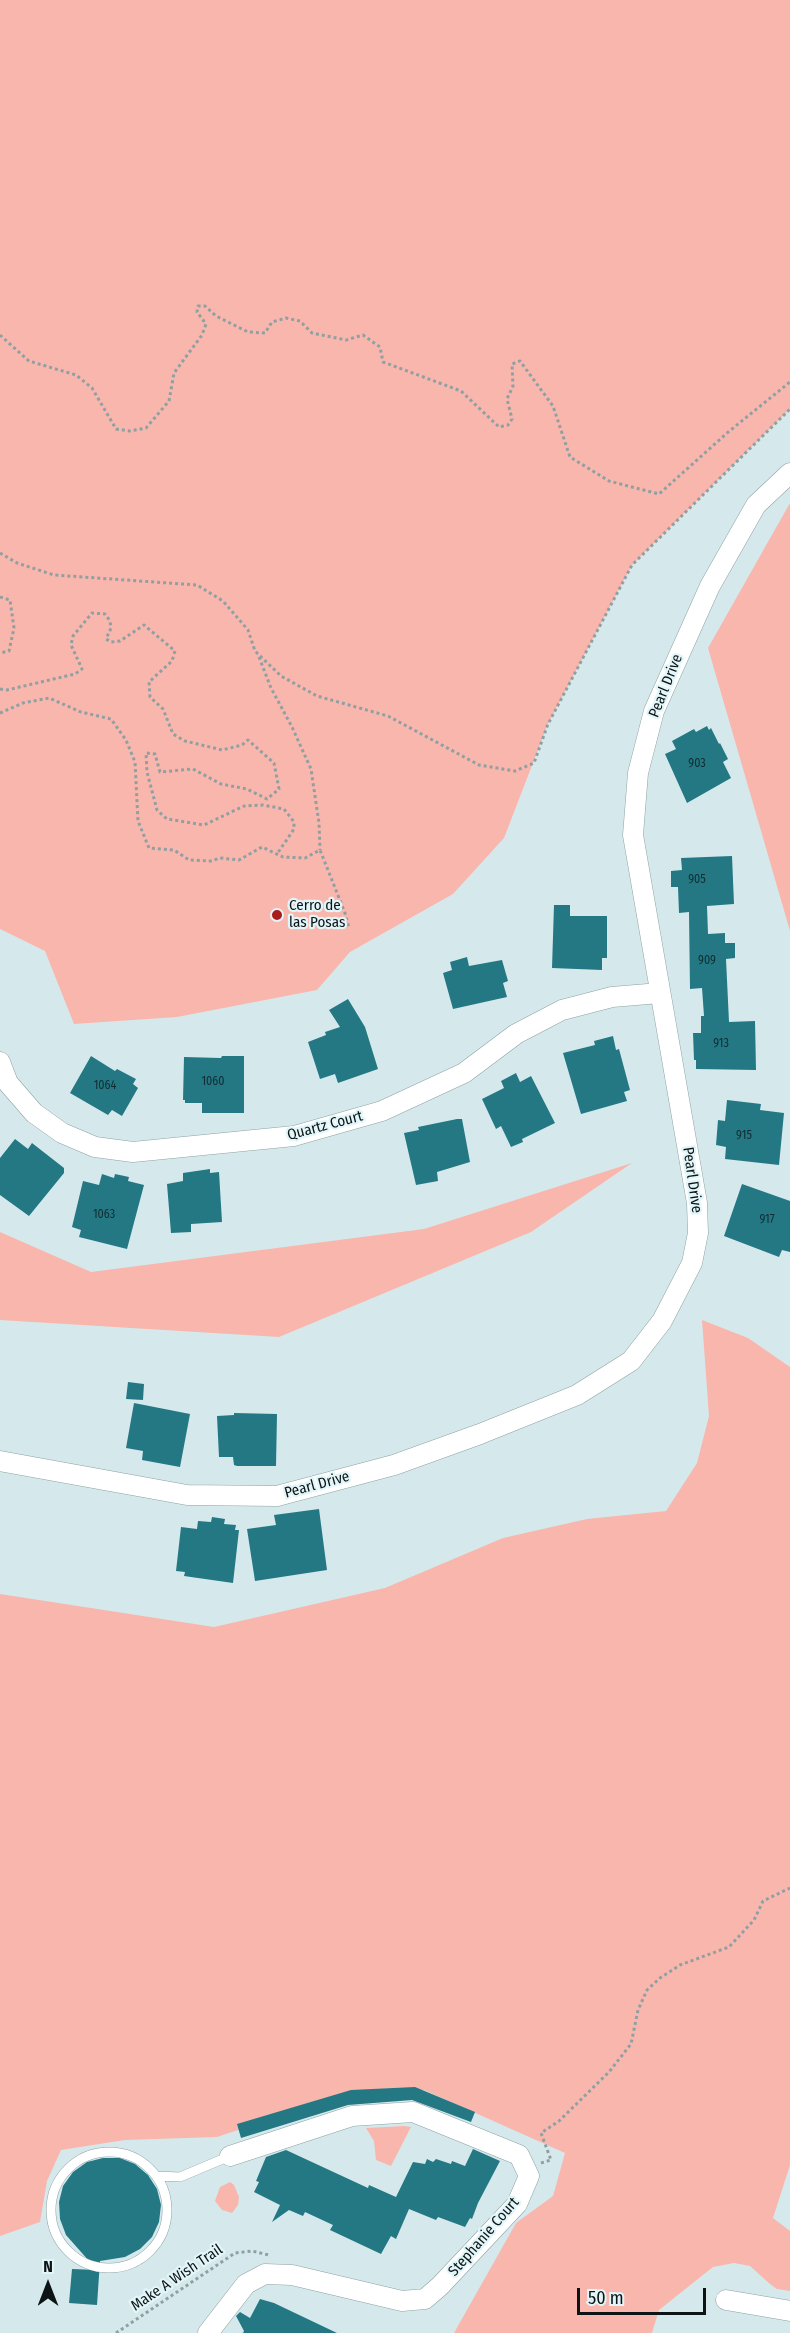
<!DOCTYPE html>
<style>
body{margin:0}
#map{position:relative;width:790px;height:2333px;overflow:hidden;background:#d5e9ec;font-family:"Fira Sans Condensed",sans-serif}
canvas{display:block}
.north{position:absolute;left:18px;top:2255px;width:60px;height:60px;-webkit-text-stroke:4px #e2f6f9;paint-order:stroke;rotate:0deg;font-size:16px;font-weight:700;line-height:24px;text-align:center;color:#0d1415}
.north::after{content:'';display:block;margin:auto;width:21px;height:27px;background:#0d1415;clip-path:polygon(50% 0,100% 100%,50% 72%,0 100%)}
.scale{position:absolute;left:577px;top:2288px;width:129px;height:27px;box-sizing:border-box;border:3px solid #0d1415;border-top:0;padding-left:8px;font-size:18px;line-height:21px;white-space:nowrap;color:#0d1415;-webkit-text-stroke:4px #e2f6f9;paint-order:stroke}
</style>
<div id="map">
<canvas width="790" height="2333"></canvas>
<div class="north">N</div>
<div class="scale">50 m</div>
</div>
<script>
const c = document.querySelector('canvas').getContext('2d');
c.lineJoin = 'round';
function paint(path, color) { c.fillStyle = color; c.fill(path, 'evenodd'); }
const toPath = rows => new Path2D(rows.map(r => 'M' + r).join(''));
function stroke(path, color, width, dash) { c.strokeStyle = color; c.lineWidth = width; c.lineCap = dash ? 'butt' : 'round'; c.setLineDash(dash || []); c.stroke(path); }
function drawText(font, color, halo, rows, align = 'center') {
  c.font = font + ' "Fira Sans Condensed",sans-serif'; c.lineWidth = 4.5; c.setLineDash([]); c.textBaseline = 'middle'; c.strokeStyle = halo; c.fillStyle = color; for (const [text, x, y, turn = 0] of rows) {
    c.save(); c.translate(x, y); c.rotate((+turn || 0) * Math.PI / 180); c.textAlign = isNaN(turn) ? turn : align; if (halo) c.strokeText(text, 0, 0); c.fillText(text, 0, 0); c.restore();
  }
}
paint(toPath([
 [0,0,790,0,790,409,632,565,548,724,504,838,453,894,350,952,317,990,177,1017,74,1024,45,951,0,929],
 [790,503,790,931,708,648],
 [632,1163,531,1232,279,1337,0,1320,0,1232,91,1272,424,1229],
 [702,1320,748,1338,790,1367,790,2165,773,2218,790,2231,790,2291,777,2289,770,2284,750,2266,734,2263,713,2267,659,2310,652,2333,454,2333,516,2223,553,2196,565,2153,424,2090,358,2090,217,2137,125,2140,61,2150,47,2181,40,2222,0,2236,0,1594,214,1627,385,1588,503,1538,587,1519,666,1511,697,1463,709,1416],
 [405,2126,411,2127,391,2166,376,2160,374,2141,366,2128],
 [230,2182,234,2185,239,2197,238,2205,232,2213,222,2210,215,2201,220,2187]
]), '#f9b6ad');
paint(toPath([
 [707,726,709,730,711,728,719,744,720,743,728,759,723,762,731,778,687,803,665,754,676,749,672,741,694,729,696,732],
 [732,856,734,904,707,906,708,934,725,933,725,943,735,943,735,958,726,959,729,1022,755,1021,756,1070,696,1069,696,1060,694,1060,693,1033,701,1033,701,1016,704,1016,702,988,690,989,689,912,679,913,678,887,671,887,671,871,682,870,681,858],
 [554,905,570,905,570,916,607,916,607,958,602,958,602,970,552,968],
 [467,957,469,966,502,960,508,981,503,983,507,997,453,1009,443,973,452,970,450,962],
 [348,999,365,1027,378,1069,338,1083,335,1074,320,1079,308,1042,326,1035,325,1032,340,1027,329,1010],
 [613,1036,616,1050,619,1049,630,1090,624,1092,627,1101,581,1114,563,1053,595,1045,594,1041],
 [91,1056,115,1071,117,1069,136,1079,133,1084,138,1088,122,1116,112,1110,108,1115,70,1093],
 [222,1056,244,1056,244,1113,202,1113,202,1103,185,1103,185,1100,183,1100,184,1057,221,1058],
 [516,1073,520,1082,531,1076,555,1123,522,1139,523,1142,511,1147,501,1126,496,1129,482,1099,504,1088,501,1081],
 [727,1100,761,1104,760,1110,784,1113,779,1165,725,1159,726,1147,716,1145,718,1120,725,1121],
 [457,1119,462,1119,470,1162,437,1172,438,1181,416,1185,404,1133,419,1130,418,1127],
 [15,1139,28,1149,32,1143,64,1168,64,1173,29,1216,0,1195,0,1158],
 [210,1169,210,1173,219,1172,222,1222,191,1224,191,1232,171,1233,167,1184,183,1181,183,1173],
 [102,1174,114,1178,115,1174,129,1177,128,1181,144,1185,127,1249,79,1237,81,1230,72,1227,83,1181,99,1185],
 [742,1184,790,1201,790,1252,782,1250,779,1257,724,1236],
 [128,1382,144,1384,143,1400,126,1399],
 [134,1403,190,1414,180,1467,142,1460,143,1451,126,1448],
 [234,1413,277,1414,276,1466,237,1466,234,1465,233,1457,219,1457,217,1416,234,1415],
 [319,1509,327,1570,255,1581,247,1529,276,1525,274,1515],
 [212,1517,225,1519,224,1524,236,1525,235,1530,239,1530,233,1583,184,1576,185,1572,176,1571,181,1527,197,1529,198,1521,211,1522],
 [415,2087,475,2112,471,2122,412,2100,348,2105,241,2138,237,2124,351,2090],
 [473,2149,500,2161,478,2203,472,2219,470,2218,465,2227,438,2217,436,2220,409,2209,396,2239,391,2236,381,2254,330,2230,333,2225,305,2212,303,2216,289,2210,272,2222,280,2205,254,2192,259,2182,256,2181,266,2157,286,2150,368,2188,369,2185,396,2197,413,2162,425,2164,427,2159,433,2162,436,2159,451,2164,452,2161,465,2166],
 [103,2158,120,2158,135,2164,148,2175,157,2189,161,2205,159,2222,152,2237,140,2249,125,2257,100,2261,97,2305,69,2303,72,2269,97,2270,66,2235,60,2219,59,2202,63,2186,73,2172,87,2162],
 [260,2299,274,2303,337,2333,243,2333,244,2331,236,2316,240,2312,250,2318]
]), '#237884');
const service = toPath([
 '51 2210a58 58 0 1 1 116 0a58 58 0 1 1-116 0Z',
 [157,2176,180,2177,230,2156]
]);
const minor = toPath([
 [0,1062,8,1083,34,1113,62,1133,95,1147,133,1152,294,1136,382,1111,464,1073,516,1034,562,1010,612,997,660,993],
 [0,1461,187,1495,277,1496,394,1465,480,1434,577,1395,631,1361,662,1321,692,1263,698,1233,697,1203,633,835,638,773,654,711,710,586,756,505,790,473],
 [726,2300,790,2311],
 [208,2333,246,2284,265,2274,292,2275,402,2301,425,2299,440,2286,517,2204,529,2176,519,2155,413,2112,352,2116,230,2156]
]);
stroke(service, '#8ea1a4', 10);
stroke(minor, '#8ea1a4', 21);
stroke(toPath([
 [0,335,29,361,76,375,92,388,116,429,130,431,146,428,169,401,174,373,202,335,206,324,197,312,198,306,205,306,216,316,248,332,265,333,272,322,286,318,300,321,312,333,346,340,363,335,380,347,383,362,461,391,499,427,508,425,512,419,507,399,513,386,512,364,520,361,553,406,570,457,609,481,659,494,727,433,790,382],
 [0,553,17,563,54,575,197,585,223,601,248,630,255,651,281,676,317,696,388,716,479,765,515,771,534,763,548,724,632,565,790,409],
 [0,597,10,600,14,628,9,651,0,653],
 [259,657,271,688,292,727,311,769,319,823,320,850],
 [0,689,7,690,75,674,82,669,71,645,73,636,92,613,105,614,110,621,111,628,106,639,111,642,120,641,144,625,175,651,172,661,149,682,150,697,163,709,173,734,185,741,222,750,242,745,248,740,274,763,279,789,267,799,247,789,221,784,193,769,160,772,155,754,146,753,147,772,157,810,167,819,204,825,244,806,263,805,284,809,294,822,294,829,277,854],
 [0,713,23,703,49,698,81,712,111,719,126,740,135,762,138,821,149,848,174,850,189,860,211,861,220,858,239,860,262,847,283,857,305,858,320,850,345,913,349,928],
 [541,2163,551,2160,541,2133,559,2121,609,2072,631,2044,638,2010,647,1990,660,1978,680,1965,729,1947,754,1920,763,1901,790,1888],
 [116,2333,235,2253,252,2251,269,2255]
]), '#90a0a2', 3, [3, 3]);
stroke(service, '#fff', 9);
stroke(minor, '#fff', 20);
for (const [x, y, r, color] of [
 [277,915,6,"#ac1a1d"]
]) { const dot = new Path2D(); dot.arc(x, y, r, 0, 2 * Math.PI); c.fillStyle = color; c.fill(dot); stroke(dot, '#e2f6f9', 2); }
drawText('12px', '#122d31', null, [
 ["903",697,764],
 ["905",697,880],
 ["909",707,961],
 ["913",721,1044],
 ["1060",213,1082],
 ["1064",105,1086],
 ["915",744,1136],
 ["1063",104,1215],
 ["917",767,1220]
]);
drawText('15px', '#0d1415', '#e2f6f9', [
 ["Pearl Drive",666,686,-68],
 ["Quartz Court",325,1126,-15],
 ["Pearl Drive",692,1180,82],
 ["Pearl Drive",317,1485,-15],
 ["Stephanie Court",484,2237,-49],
 ["Make A Wish Trail",177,2278,-34]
]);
drawText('15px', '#0d1415', '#e2f6f9', [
 ["Cerro de",289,906],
 ["las Posas",289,923]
], 'left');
</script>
